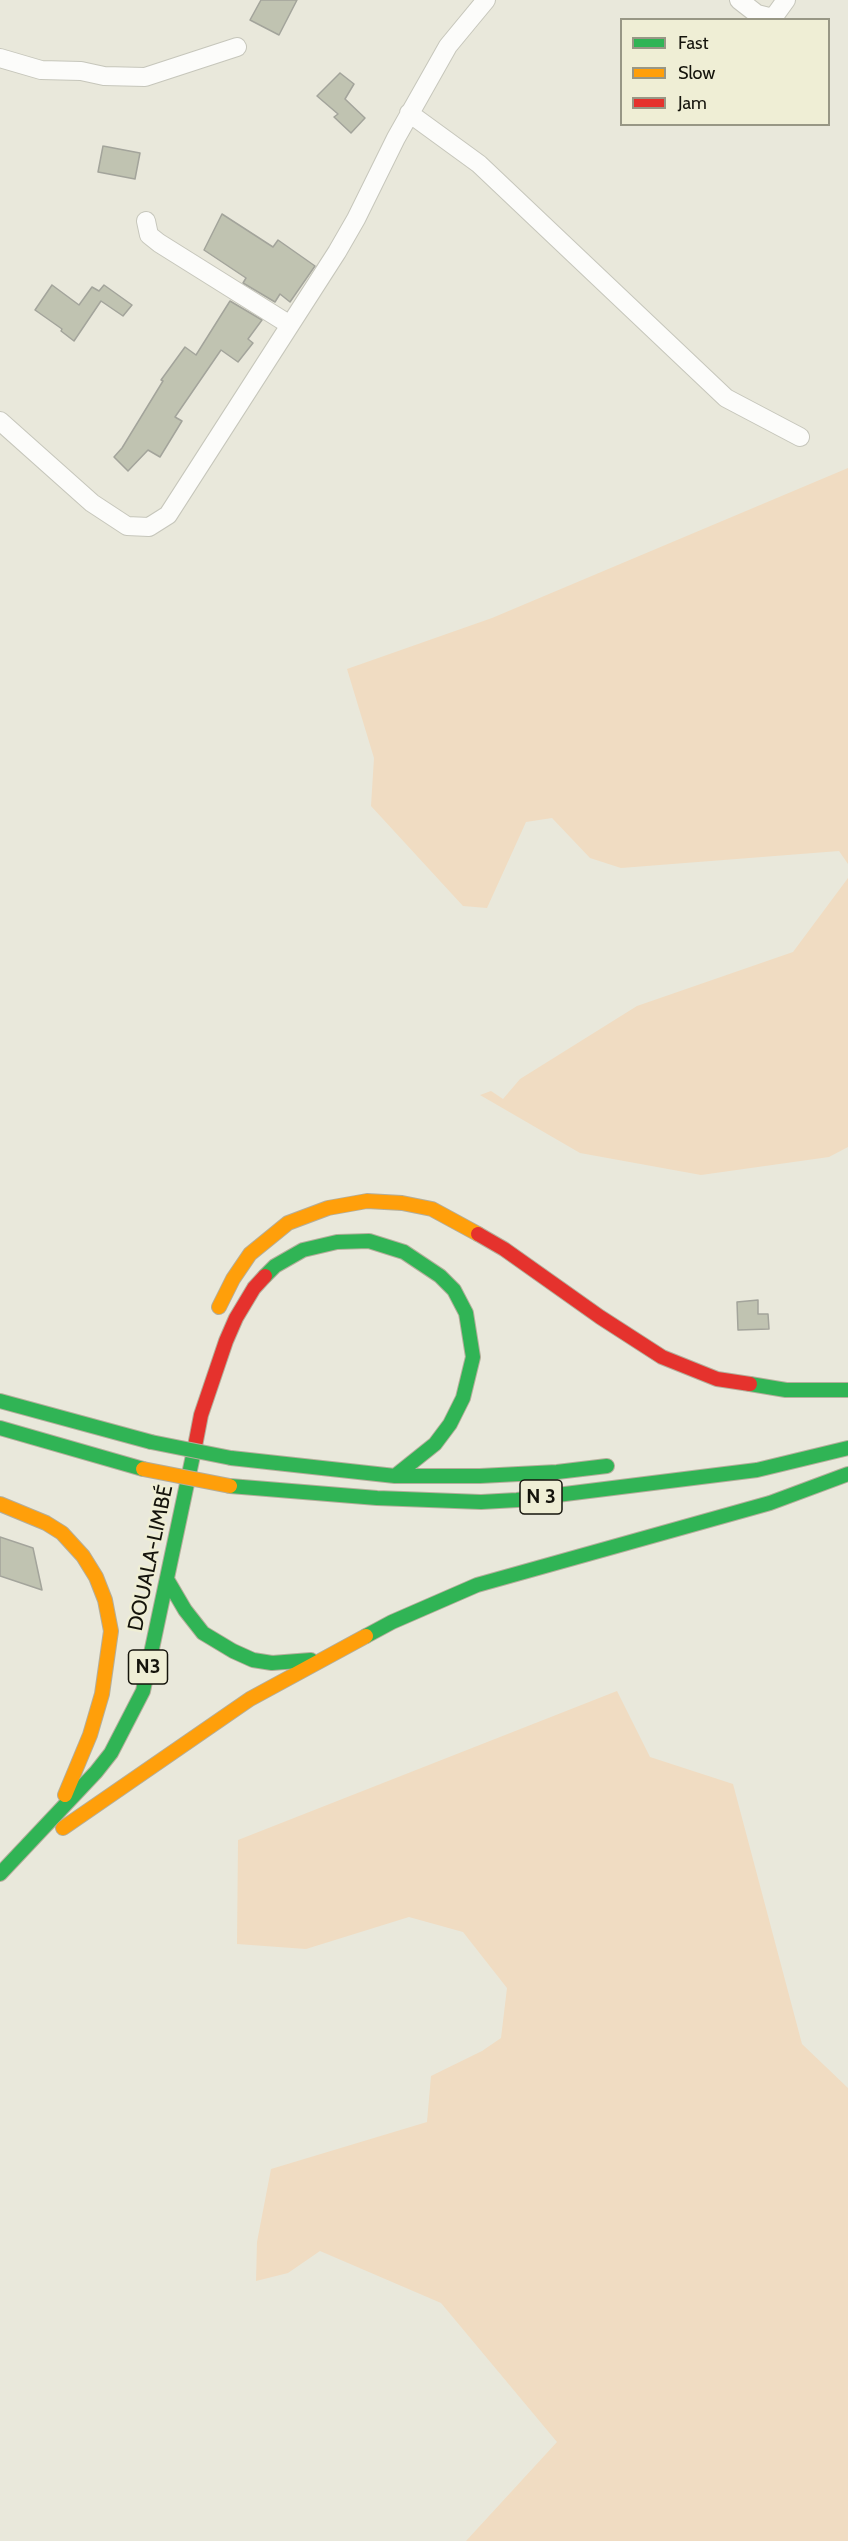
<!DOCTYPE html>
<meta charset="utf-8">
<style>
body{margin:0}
#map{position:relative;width:848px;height:2541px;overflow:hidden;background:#e9e8db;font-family:Cabin,sans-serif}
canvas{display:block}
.legend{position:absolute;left:620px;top:18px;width:210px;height:108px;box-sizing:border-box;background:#efeed5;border:2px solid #989785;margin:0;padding:8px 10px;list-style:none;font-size:18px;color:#15140c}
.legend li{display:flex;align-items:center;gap:12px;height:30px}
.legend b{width:30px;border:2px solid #989785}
</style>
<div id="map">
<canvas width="848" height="2541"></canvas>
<ul class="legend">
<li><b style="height:8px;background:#30b455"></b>Fast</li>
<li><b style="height:8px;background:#ff9f0a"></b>Slow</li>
<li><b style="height:8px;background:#e5322d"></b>Jam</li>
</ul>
</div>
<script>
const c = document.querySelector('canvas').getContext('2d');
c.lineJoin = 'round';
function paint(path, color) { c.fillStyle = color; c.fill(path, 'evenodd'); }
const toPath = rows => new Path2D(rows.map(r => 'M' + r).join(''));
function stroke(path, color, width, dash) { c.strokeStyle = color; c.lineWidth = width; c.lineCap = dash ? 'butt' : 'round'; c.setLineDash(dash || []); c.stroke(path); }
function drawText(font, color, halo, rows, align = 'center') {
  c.font = font + ' Cabin,sans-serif'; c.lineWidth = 5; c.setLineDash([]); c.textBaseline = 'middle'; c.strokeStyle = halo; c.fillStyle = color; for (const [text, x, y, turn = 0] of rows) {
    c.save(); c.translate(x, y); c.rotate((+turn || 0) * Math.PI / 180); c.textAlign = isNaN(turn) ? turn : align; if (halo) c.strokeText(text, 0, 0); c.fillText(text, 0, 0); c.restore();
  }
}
paint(toPath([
 [848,468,848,864,839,851,621,868,590,858,552,818,526,822,487,908,463,906,371,806,374,758,347,669,492,618],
 [848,878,848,1147,829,1157,701,1175,580,1153,480,1095,491,1091,503,1099,520,1079,637,1006,793,952],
 [617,1691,650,1757,733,1784,802,2044,848,2088,848,2541,466,2541,557,2442,441,2303,320,2251,288,2273,256,2281,257,2242,271,2169,427,2122,431,2076,482,2051,501,2038,507,1988,463,1932,409,1917,306,1949,237,1944,238,1840]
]), '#f0dcc2');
const building = toPath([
 [261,0,297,0,279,35,250,20,261,0],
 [340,73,354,84,345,99,365,118,351,133,334,117,338,114,317,96,340,73],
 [103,146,140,153,135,179,98,172,103,146],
 [222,214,273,247,278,240,315,266,290,302,280,294,275,302,243,283,246,278,204,250,222,214],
 [52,285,79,305,92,287,99,291,104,285,132,305,123,316,101,301,74,341,61,331,62,329,35,310,52,285],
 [230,301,262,320,248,339,253,343,238,362,221,350,175,417,182,421,160,457,148,450,128,471,114,457,122,448,163,381,161,380,185,347,196,355,230,301],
 [758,1300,758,1314,768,1314,769,1329,738,1330,737,1302,758,1300],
 [0,1537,33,1548,42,1590,0,1576,0,1537]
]);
paint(building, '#c0c3b1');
stroke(building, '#a3a49b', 1.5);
const street = toPath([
 [739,0,757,14,773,18,786,0],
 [0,58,41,70,81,71,104,76,145,77,237,47],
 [409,113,479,164,726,398,800,437],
 [146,221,149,235,159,243,290,325],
 [0,421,92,503,127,526,149,527,168,515,337,252,356,219,396,138,448,46,486,0]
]);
const fast = toPath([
 [265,1276,275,1266,303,1250,337,1242,369,1241,404,1252,440,1276,454,1290,466,1313,473,1357,463,1398,450,1424,435,1444,395,1476],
 [750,1384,786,1390,848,1390],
 [0,1401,151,1442],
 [0,1428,143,1469],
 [231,1458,395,1476,480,1476,557,1472,607,1466],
 [230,1486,377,1498,481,1502,517,1500,757,1470,848,1448],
 [168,1581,185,1610,203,1633,233,1651,253,1660,272,1663,311,1660],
 [366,1636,392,1622,477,1585,770,1503,848,1474],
 [0,1874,96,1772,111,1753,143,1691,195,1446]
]);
const slow = toPath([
 [219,1307,233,1279,250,1254,288,1223,328,1208,367,1201,402,1203,432,1209,478,1234],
 [0,1504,46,1523,62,1533,83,1556,96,1577,105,1600,111,1631,102,1694,90,1735,65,1795],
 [63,1828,250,1699,366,1636]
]);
const jam = toPath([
 [478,1234,504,1249,600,1317,662,1357,717,1379,750,1384],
 [195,1446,201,1415,226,1341,236,1318,254,1288,265,1276]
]);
stroke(street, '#c6c6bb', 20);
stroke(fast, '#b4ae9b', 16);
stroke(slow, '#b4ae9b', 16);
stroke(jam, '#b4ae9b', 16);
stroke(street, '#fcfcfa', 18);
stroke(fast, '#30b455', 14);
stroke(slow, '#ff9f0a', 14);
stroke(jam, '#e5322d', 14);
const fastBridge = toPath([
 [151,1442,231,1458]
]);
const slowBridge = toPath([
 [143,1469,230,1486]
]);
stroke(fastBridge, '#b4ae9b', 16, []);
stroke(slowBridge, '#b4ae9b', 16, []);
stroke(fastBridge, '#30b455', 14);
stroke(slowBridge, '#ff9f0a', 14);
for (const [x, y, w] of [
 [541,1497,42],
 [148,1667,39]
]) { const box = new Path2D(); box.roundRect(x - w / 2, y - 17, w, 34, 4.5); c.fillStyle = '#efeed5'; c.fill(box); stroke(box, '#15140c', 1.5); }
drawText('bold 20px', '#15140c', null, [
 ["N 3",541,1497],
 ["N3",148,1667]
]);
drawText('21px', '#15140c', '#efeed5', [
 ["DOUALA-LIMBÉ",151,1558,-78]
]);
</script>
